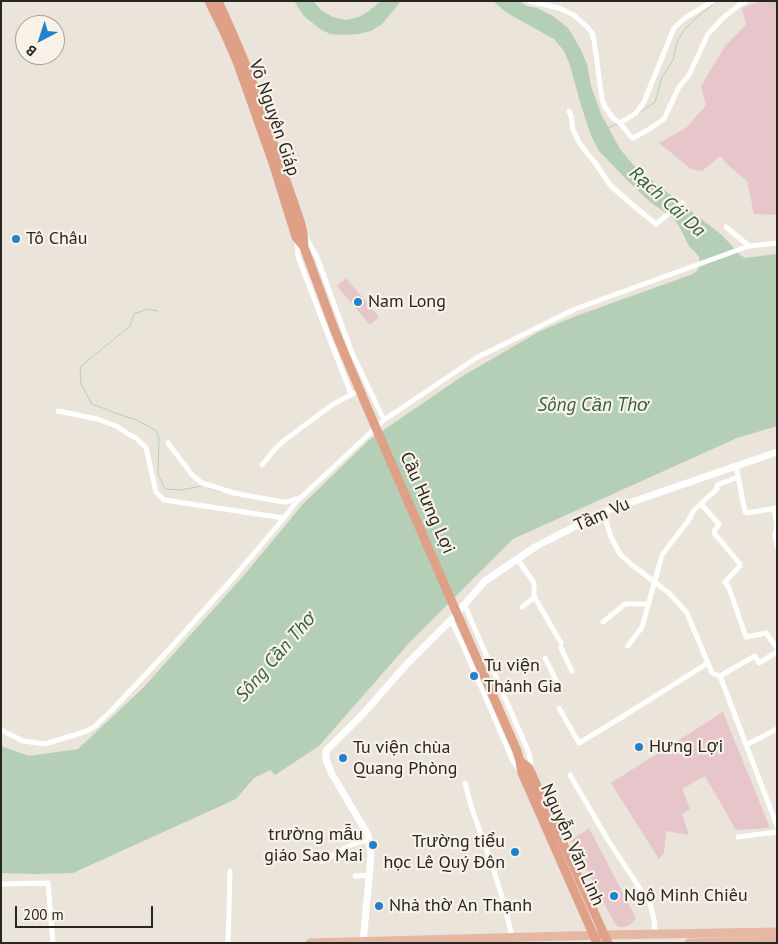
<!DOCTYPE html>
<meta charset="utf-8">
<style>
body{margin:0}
#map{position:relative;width:778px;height:944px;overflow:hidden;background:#ebe4db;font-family:"PT Sans",sans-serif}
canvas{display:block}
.frame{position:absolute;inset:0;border:2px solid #282622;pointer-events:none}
.north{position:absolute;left:15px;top:15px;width:50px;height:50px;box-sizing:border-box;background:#f8f2e8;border:1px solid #a5a099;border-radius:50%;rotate:220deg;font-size:14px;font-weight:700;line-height:20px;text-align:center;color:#282622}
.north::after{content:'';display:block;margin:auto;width:18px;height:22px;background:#2281cd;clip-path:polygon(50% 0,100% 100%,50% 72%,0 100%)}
.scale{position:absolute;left:15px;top:906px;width:138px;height:22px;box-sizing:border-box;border:2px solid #282622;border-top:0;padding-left:6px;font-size:15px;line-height:18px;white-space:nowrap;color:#282622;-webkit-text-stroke:4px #f8f2e8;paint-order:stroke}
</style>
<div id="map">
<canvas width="778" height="944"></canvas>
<div class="frame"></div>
<div class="north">B</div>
<div class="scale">200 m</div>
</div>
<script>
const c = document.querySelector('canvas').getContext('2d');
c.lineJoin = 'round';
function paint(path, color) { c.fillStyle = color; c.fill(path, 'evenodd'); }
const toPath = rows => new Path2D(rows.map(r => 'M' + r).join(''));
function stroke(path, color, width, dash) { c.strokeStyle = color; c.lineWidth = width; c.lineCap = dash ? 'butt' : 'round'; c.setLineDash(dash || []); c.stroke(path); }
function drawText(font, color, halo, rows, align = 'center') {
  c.font = font + ' "PT Sans",sans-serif'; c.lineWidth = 4.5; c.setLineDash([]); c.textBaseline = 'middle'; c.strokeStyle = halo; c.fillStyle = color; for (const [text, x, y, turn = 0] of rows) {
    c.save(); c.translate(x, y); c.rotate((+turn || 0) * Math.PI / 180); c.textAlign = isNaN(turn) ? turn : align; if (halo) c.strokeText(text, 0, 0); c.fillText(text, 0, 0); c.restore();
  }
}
paint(toPath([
 [761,1,777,1,777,215,754,214,747,181,729,166,720,156,702,171,691,169,659,143,686,128,706,105,701,86,725,46,746,25,742,8],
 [346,278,379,317,370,325,337,286],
 [723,712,770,828,736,830,705,776,682,789,690,809,682,814,689,835,666,831,664,853,659,859,611,783],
 [589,828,636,918,631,924,625,927,619,927,615,924,571,840]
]), '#e6c6ca');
paint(toPath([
 [294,1,313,1,322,11,333,17,346,20,359,17,369,11,381,1,401,1,382,24,371,31,358,34,343,35,330,34,320,29,303,15],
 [493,1,519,1,526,6,537,8,553,16,568,28,580,48,587,64,591,86,601,114,620,149,635,167,723,236,739,254,745,258,777,254,777,426,737,438,513,539,410,642,319,746,275,775,270,770,254,778,236,799,73,873,35,874,1,873,1,746,29,756,78,749,143,688,245,574,303,504,369,440,445,388,461,377,540,331,576,316,693,274,697,271,700,265,699,257,695,252,689,246,679,226,673,218,650,202,628,181,599,151,591,136,580,102,570,65,564,51,554,39,507,13]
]), '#b4cfb5');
stroke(toPath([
 [769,1,777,10],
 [638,114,655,102,662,77,673,60,677,42,684,30,696,18,717,1],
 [608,128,618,124],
 [158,311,147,309,134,314,130,326,80,367,81,384,92,404,118,414,137,420,155,430,159,437,158,474,165,489,181,490,201,486],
 [209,488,222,492]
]), '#b4cfb5', 1);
stroke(toPath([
 [529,1,559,8,574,15,588,28,592,33,594,40,602,99,605,107,613,118,620,123,632,138,633,138,648,130,664,119,679,87,689,75,708,34,723,18,739,5,746,1],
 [569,111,571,116,573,130,580,144,596,164,610,185,635,207,656,224,682,203],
 [620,123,636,113,644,102,674,28,685,18,713,1],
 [726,227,749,246,777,243],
 [305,236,317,257,352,353,384,420],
 [297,240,298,257,351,394],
 [58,411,97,419,116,426,130,435,136,438,146,448,156,492,164,500,284,518],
 [168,443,193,476,202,483,234,493,283,502,287,502,298,498],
 [262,465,276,448,286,439,332,405,354,393],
 [736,466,745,512,747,513,777,508],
 [701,504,719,524,719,525,714,531,715,534,740,564,740,566,725,582,729,588,746,637,766,633,777,648],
 [774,508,777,526,775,535,777,546],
 [603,512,611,537,620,554,632,565,669,593,687,613,712,673,720,676,777,826],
 [518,560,534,583,534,596,561,643],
 [464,604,529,753,532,770],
 [522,607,535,597],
 [451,620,466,652,513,761,519,769],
 [603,622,625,604,649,604],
 [628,646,642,627,662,555,688,521,694,510,717,489,717,485,738,477],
 [561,648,572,671],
 [545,658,556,680],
 [720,676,755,656,759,663,777,652],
 [559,708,579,743,622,717,708,663],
 [1,730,23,741,45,744,84,732,94,727,111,711,164,655,234,577,284,518,296,502,384,420,476,358,575,309,749,246],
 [746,745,777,729],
 [570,775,608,840,650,904,654,919,655,934],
 [465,783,471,806,494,871,505,907,512,937],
 [738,837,777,832],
 [321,862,351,845,369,839],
 [355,876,369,875],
 [1,884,48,883,53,943],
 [228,943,230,871]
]), '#fff', 5);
stroke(toPath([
 [363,943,371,856,368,835,332,774,326,760,326,751,362,715,406,665,451,620,485,581,535,547,603,512,777,452]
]), '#fff', 7);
stroke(toPath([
 [310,943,605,935,777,932],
 [689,943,777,941]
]), '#e6b8a4', 9);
stroke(toPath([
 [209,1,225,34,238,64,273,163,296,237,304,247,335,331,366,405,517,751,520,761,522,773,597,943],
 [218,1,232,32,248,70,301,224,303,234,304,247],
 [520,761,529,768,608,943]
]), '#dea086', 9);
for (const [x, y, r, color] of [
 [16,239,5,"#2281cd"],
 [358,302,5,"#2281cd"],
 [474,676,5,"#2281cd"],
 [639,747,5,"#2281cd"],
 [343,758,5,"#2281cd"],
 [373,845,5,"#2281cd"],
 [515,852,5,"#2281cd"],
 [614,896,5,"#2281cd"],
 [379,906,5,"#2281cd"]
]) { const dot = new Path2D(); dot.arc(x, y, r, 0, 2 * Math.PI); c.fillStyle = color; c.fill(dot); stroke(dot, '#f8f2e8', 2); }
drawText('18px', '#282622', '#f8f2e8', [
 ["Võ Nguyên Giáp",274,118,71],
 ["Cầu Hưng Lợi",427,503,66],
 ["Tầm Vu",602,515,-24],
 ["Nguyễn Văn Linh",572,845,66]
]);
drawText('18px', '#282622', '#f8f2e8', [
 ["Tô Châu",26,239],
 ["Nam Long",368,302],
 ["Tu viện",484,666],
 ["Thánh Gia",484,687],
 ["Hưng Lợi",649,747],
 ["Tu viện chùa",353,748],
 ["Quang Phòng",353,769],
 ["trường mẫu",363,835,"right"],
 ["giáo Sao Mai",363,856,"right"],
 ["Trường tiểu",505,842,"right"],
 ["học Lê Quý Đôn",505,863,"right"],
 ["Ngô Minh Chiêu",624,896],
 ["Nhà thờ An Thạnh",389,906]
], 'left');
drawText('italic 19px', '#36603a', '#f8f2e8', [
 ["Rạch Cái Da",667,202,42],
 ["Sông Cần Thơ",593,406],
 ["Sông Cần Thơ",276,657,-49]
]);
</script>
